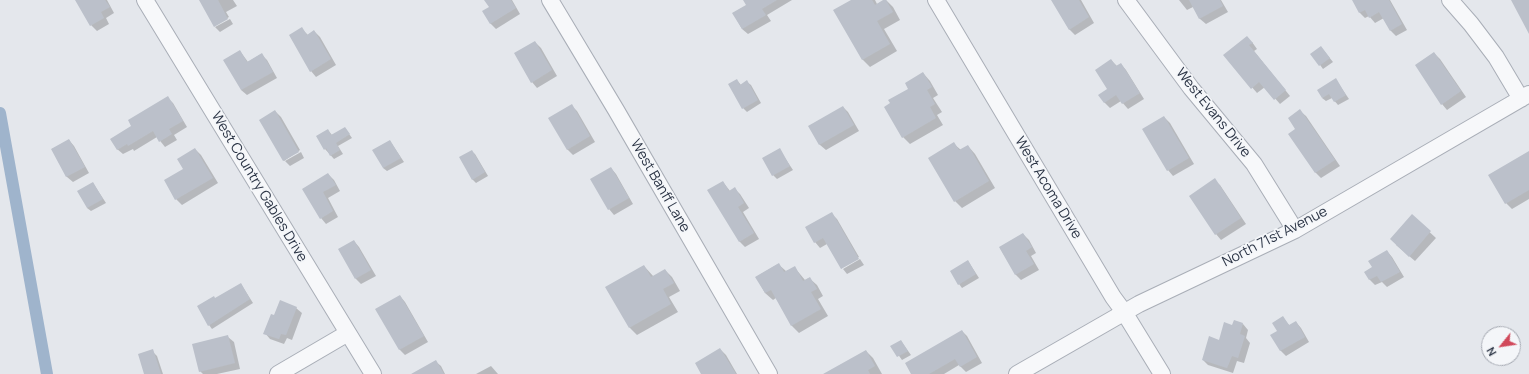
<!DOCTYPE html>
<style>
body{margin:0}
#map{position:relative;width:1529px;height:374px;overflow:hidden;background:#e4e7ec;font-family:Manrope,sans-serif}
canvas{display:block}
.north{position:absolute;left:1481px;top:326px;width:40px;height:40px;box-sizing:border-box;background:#f4f6f9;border:1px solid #a4a8b1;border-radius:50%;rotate:240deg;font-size:11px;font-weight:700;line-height:16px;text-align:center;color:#2b3445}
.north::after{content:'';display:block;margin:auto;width:14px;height:18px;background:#d1495b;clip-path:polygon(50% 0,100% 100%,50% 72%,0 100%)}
</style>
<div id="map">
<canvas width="1529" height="374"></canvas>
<div class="north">N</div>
</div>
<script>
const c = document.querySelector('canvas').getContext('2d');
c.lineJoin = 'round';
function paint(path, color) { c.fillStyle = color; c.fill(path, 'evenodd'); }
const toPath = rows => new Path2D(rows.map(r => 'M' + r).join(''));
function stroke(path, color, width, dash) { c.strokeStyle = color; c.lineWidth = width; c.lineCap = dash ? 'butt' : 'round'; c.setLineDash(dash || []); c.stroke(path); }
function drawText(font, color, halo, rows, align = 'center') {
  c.font = font + ' Manrope,sans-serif'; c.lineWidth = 3.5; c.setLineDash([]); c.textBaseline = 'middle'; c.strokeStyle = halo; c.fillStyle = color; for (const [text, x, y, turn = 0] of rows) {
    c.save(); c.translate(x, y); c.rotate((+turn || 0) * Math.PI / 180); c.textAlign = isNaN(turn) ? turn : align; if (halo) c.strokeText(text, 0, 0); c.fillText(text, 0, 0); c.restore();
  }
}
paint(toPath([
 [77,0,107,0,114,13,106,18,109,24,97,31,91,25],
 [200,0,233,0,237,6,226,12,229,17,215,25],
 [486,0,512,0,520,14,496,29,490,23,490,7],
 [744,0,792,0,767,15,771,21,748,34,742,29,733,13,747,5],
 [853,0,875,0,877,4,886,0,893,7,900,20,884,29,897,51,870,67,862,59],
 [1052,0,1081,0,1094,23,1075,35,1069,29],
 [1179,0,1221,0,1228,12,1206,24,1200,19,1193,7,1187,10],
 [1353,0,1390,0,1407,30,1396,36,1391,31,1384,18,1375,23,1369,16,1365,18,1360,13],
 [230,19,233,24,220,32,215,27],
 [302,29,308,35,314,31,320,37,336,65,316,77,311,71],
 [535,42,541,48,557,76,537,88,532,82],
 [1252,42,1257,49,1254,51,1290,96,1280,104,1265,87,1257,93,1224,55],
 [1321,47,1333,62,1323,69,1312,54],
 [240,51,248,62,261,54,267,60,277,78,247,95,241,90],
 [1434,53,1440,59,1466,97,1447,110,1442,104],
 [1111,60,1117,66,1121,64,1126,70,1144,99,1128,109,1121,101,1110,108,1104,102,1109,89],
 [923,73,930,81,938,95,933,98,942,112,937,115,943,125,910,144,903,137],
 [737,80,741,85,747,82,751,85,761,103,747,112,743,108],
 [1336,80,1349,99,1338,105,1332,98,1326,101,1322,98],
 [167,97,173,103,187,127,174,135,177,140,165,147,157,137,134,151,133,149,123,154,117,149,133,126],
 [571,105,577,111,595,142,573,155,567,149],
 [843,107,848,112,859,131,826,150,820,145,809,126],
 [275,111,281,117,300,150,284,161,261,120],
 [1300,111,1306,116,1340,166,1321,178,1316,173,1289,134,1297,129],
 [1164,117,1170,123,1194,164,1173,176,1168,170],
 [345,128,352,138,338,146,343,154,334,159,325,149,328,130,332,135],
 [69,140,74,146,89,173,73,182,67,177,52,149],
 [390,141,404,162,387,171,383,168],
 [954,144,961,150,968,146,975,154,995,188,962,208,955,201],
 [195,149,201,155,218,183,182,205,176,199,184,169],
 [779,149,793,170,777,179,773,175],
 [471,151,475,154,488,176,476,183,472,179],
 [301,152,304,158,290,166,285,161],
 [1529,154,1529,199,1512,209,1506,203],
 [611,168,616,174,633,204,614,215,609,209],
 [328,174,334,180,340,191,328,198,338,217,326,224,321,218,303,189],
 [1214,180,1220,185,1246,224,1221,240,1216,234],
 [723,182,730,191,735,189,740,194,749,208,743,212,759,239,745,247,740,242,709,191],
 [93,183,106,203,91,211,87,208],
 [831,213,837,219,859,257,842,267,842,269,827,244,820,248,815,242],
 [1412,216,1436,238,1415,261,1396,245],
 [1023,234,1029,240,1036,253,1031,256,1039,270,1021,280,1016,275,1000,248],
 [354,241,359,247,376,276,361,284,356,279],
 [1387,251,1392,257,1404,277,1387,287,1382,282,1375,285,1370,280,1365,272,1373,267],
 [860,259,864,265,847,274,843,269],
 [968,261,979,278,962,288,959,284],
 [778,264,786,271,795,268,805,280,809,278,817,285,823,296,818,299,828,316,799,333,792,326,776,298,773,300,765,293,756,277],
 [644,266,654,277,665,270,672,277,680,291,669,297,678,312,637,335,630,328,607,288],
 [241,284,253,303,212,329,209,325,216,299],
 [400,296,405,302,428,342,405,355,400,350,377,310],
 [296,308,302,313,292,340,287,338,284,344,270,339,265,333,275,316],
 [1283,318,1290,326,1296,322,1301,328,1309,342,1286,356,1280,350,1278,331],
 [1243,324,1248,330,1246,338,1250,343,1244,363,1237,361,1233,373,1208,365,1203,360,1233,326],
 [962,331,967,336,982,363,966,372,959,365,944,374,913,374],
 [228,337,234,342,240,369,217,374,203,374,200,371],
 [901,341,911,355,902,360,892,346],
 [720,349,726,355,737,374,702,374],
 [152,351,157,356,163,374,145,374],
 [866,351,873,358,882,374,828,374],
 [435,361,441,366,445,374,415,374],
 [491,366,498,374,476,374]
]), '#0003');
stroke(toPath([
 [0,113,47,374]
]), '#9fb4cc', 12);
paint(toPath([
 [75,0,105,0,110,7,101,12,104,18,90,26],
 [199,0,218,0,228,19,214,27],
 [484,0,511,0,516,8,490,24,482,11,489,7],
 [743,0,777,0,762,9,766,15,742,29,732,13,746,5],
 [851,0,872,0,875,5,883,0,886,0,893,12,877,21,890,44,862,60,833,10],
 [1051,0,1079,0,1089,17,1069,30],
 [1189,0,1220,0,1223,6,1199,19],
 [1352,0,1389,0,1402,24,1390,31,1379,12,1369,18,1365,10,1359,13],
 [1511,0,1529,0,1529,34],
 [302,27,307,35,314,30,331,59,310,72,289,35],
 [1247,36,1253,43,1249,45,1286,90,1274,100,1259,82,1251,89,1223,55],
 [535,41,552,70,531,83,514,53],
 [1321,46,1330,58,1319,66,1310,54],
 [240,50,247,62,262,53,273,72,241,90,223,60],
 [1434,52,1461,91,1441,105,1415,65],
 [1111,59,1116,66,1121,63,1140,93,1122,104,1116,95,1104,103,1098,95,1107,89,1095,70],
 [923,72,932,87,927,90,935,104,930,107,936,118,902,138,884,107,890,103,888,100,908,89,905,83],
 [1336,78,1346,95,1334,102,1329,94,1322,98,1317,90],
 [737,79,740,85,747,80,758,100,742,109,728,84],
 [168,96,183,121,169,129,172,134,159,142,153,131,128,146,127,144,117,150,110,139,131,126,128,120],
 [572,104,590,136,567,150,548,118],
 [843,106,854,125,819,145,808,126],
 [1300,109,1335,160,1315,173,1288,134,1295,129,1288,118],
 [275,110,299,152,283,161,259,120],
 [1164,116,1189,158,1167,171,1142,129],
 [345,127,350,134,336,143,340,150,330,156,326,148,324,150,316,136,328,129,331,135],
 [69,139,85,167,66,177,51,149],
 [390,140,401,158,383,168,372,150],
 [954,142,959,150,968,145,989,181,954,202,928,158],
 [195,148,213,178,175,200,164,180,183,169,177,159],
 [780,148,790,166,772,176,762,158],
 [472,150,485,172,472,180,459,157],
 [1529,151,1529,190,1505,204,1488,175],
 [611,167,629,198,608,210,590,179],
 [328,173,336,185,323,192,333,211,320,219,302,189],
 [1215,178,1241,218,1215,235,1189,196],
 [723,181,729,191,735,187,744,203,738,207,754,233,739,242,707,190],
 [93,182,103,199,87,208,77,191],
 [832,212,859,259,841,269,823,238,814,243,805,227],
 [1412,214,1431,231,1409,257,1390,239],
 [1023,233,1032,247,1026,251,1034,264,1015,275,999,247],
 [354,240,371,270,355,279,338,249],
 [1387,250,1400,272,1381,282,1377,276,1369,280,1364,272,1372,267,1368,261],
 [968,260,976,274,958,285,950,271],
 [779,263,784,272,795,266,803,281,810,277,817,289,811,292,821,309,791,326,771,290,765,293,755,277],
 [644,265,651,277,665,269,674,283,663,289,671,304,629,328,605,287],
 [241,283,250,299,208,326,197,306,214,296,215,298],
 [400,295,424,336,399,350,375,309],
 [280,300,297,307,286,335,281,334,279,339,263,334,271,314,274,315],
 [1283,316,1289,325,1296,321,1305,337,1280,351,1270,335,1277,331,1272,323],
 [1234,320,1243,323,1240,334,1245,336,1238,358,1232,356,1227,368,1202,360,1209,336,1219,340,1224,322,1232,325],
 [962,330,977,357,960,367,955,359,929,374,911,374,905,363],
 [228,335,235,363,199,372,192,344],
 [901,340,908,351,897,357,890,346],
 [720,348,736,374,701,374,695,363],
 [153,349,161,374,144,374,138,354],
 [866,350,875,366,868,370,870,374,823,374],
 [436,360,444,374,411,374]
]), '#bbc0ca');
const minor = toPath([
 [145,0,373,374],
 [550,0,616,110,769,374],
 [936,0,1113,297,1124,312,1162,374],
 [1126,0,1191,88,1254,164,1295,230],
 [1450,0,1471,24,1496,57,1521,99],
 [278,374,348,333],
 [1017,374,1139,304,1295,230,1529,94]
]);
stroke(minor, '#a9aeb7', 18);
stroke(minor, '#f7f8fa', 16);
drawText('14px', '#2b3445', '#f4f6f9', [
 ["West Evans Drive",1213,113,51],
 ["West Banff Lane",660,186,60],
 ["West Country Gables Drive",259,187,59],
 ["West Acoma Drive",1048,188,59],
 ["North 71st Avenue",1275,237,-27]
]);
</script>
